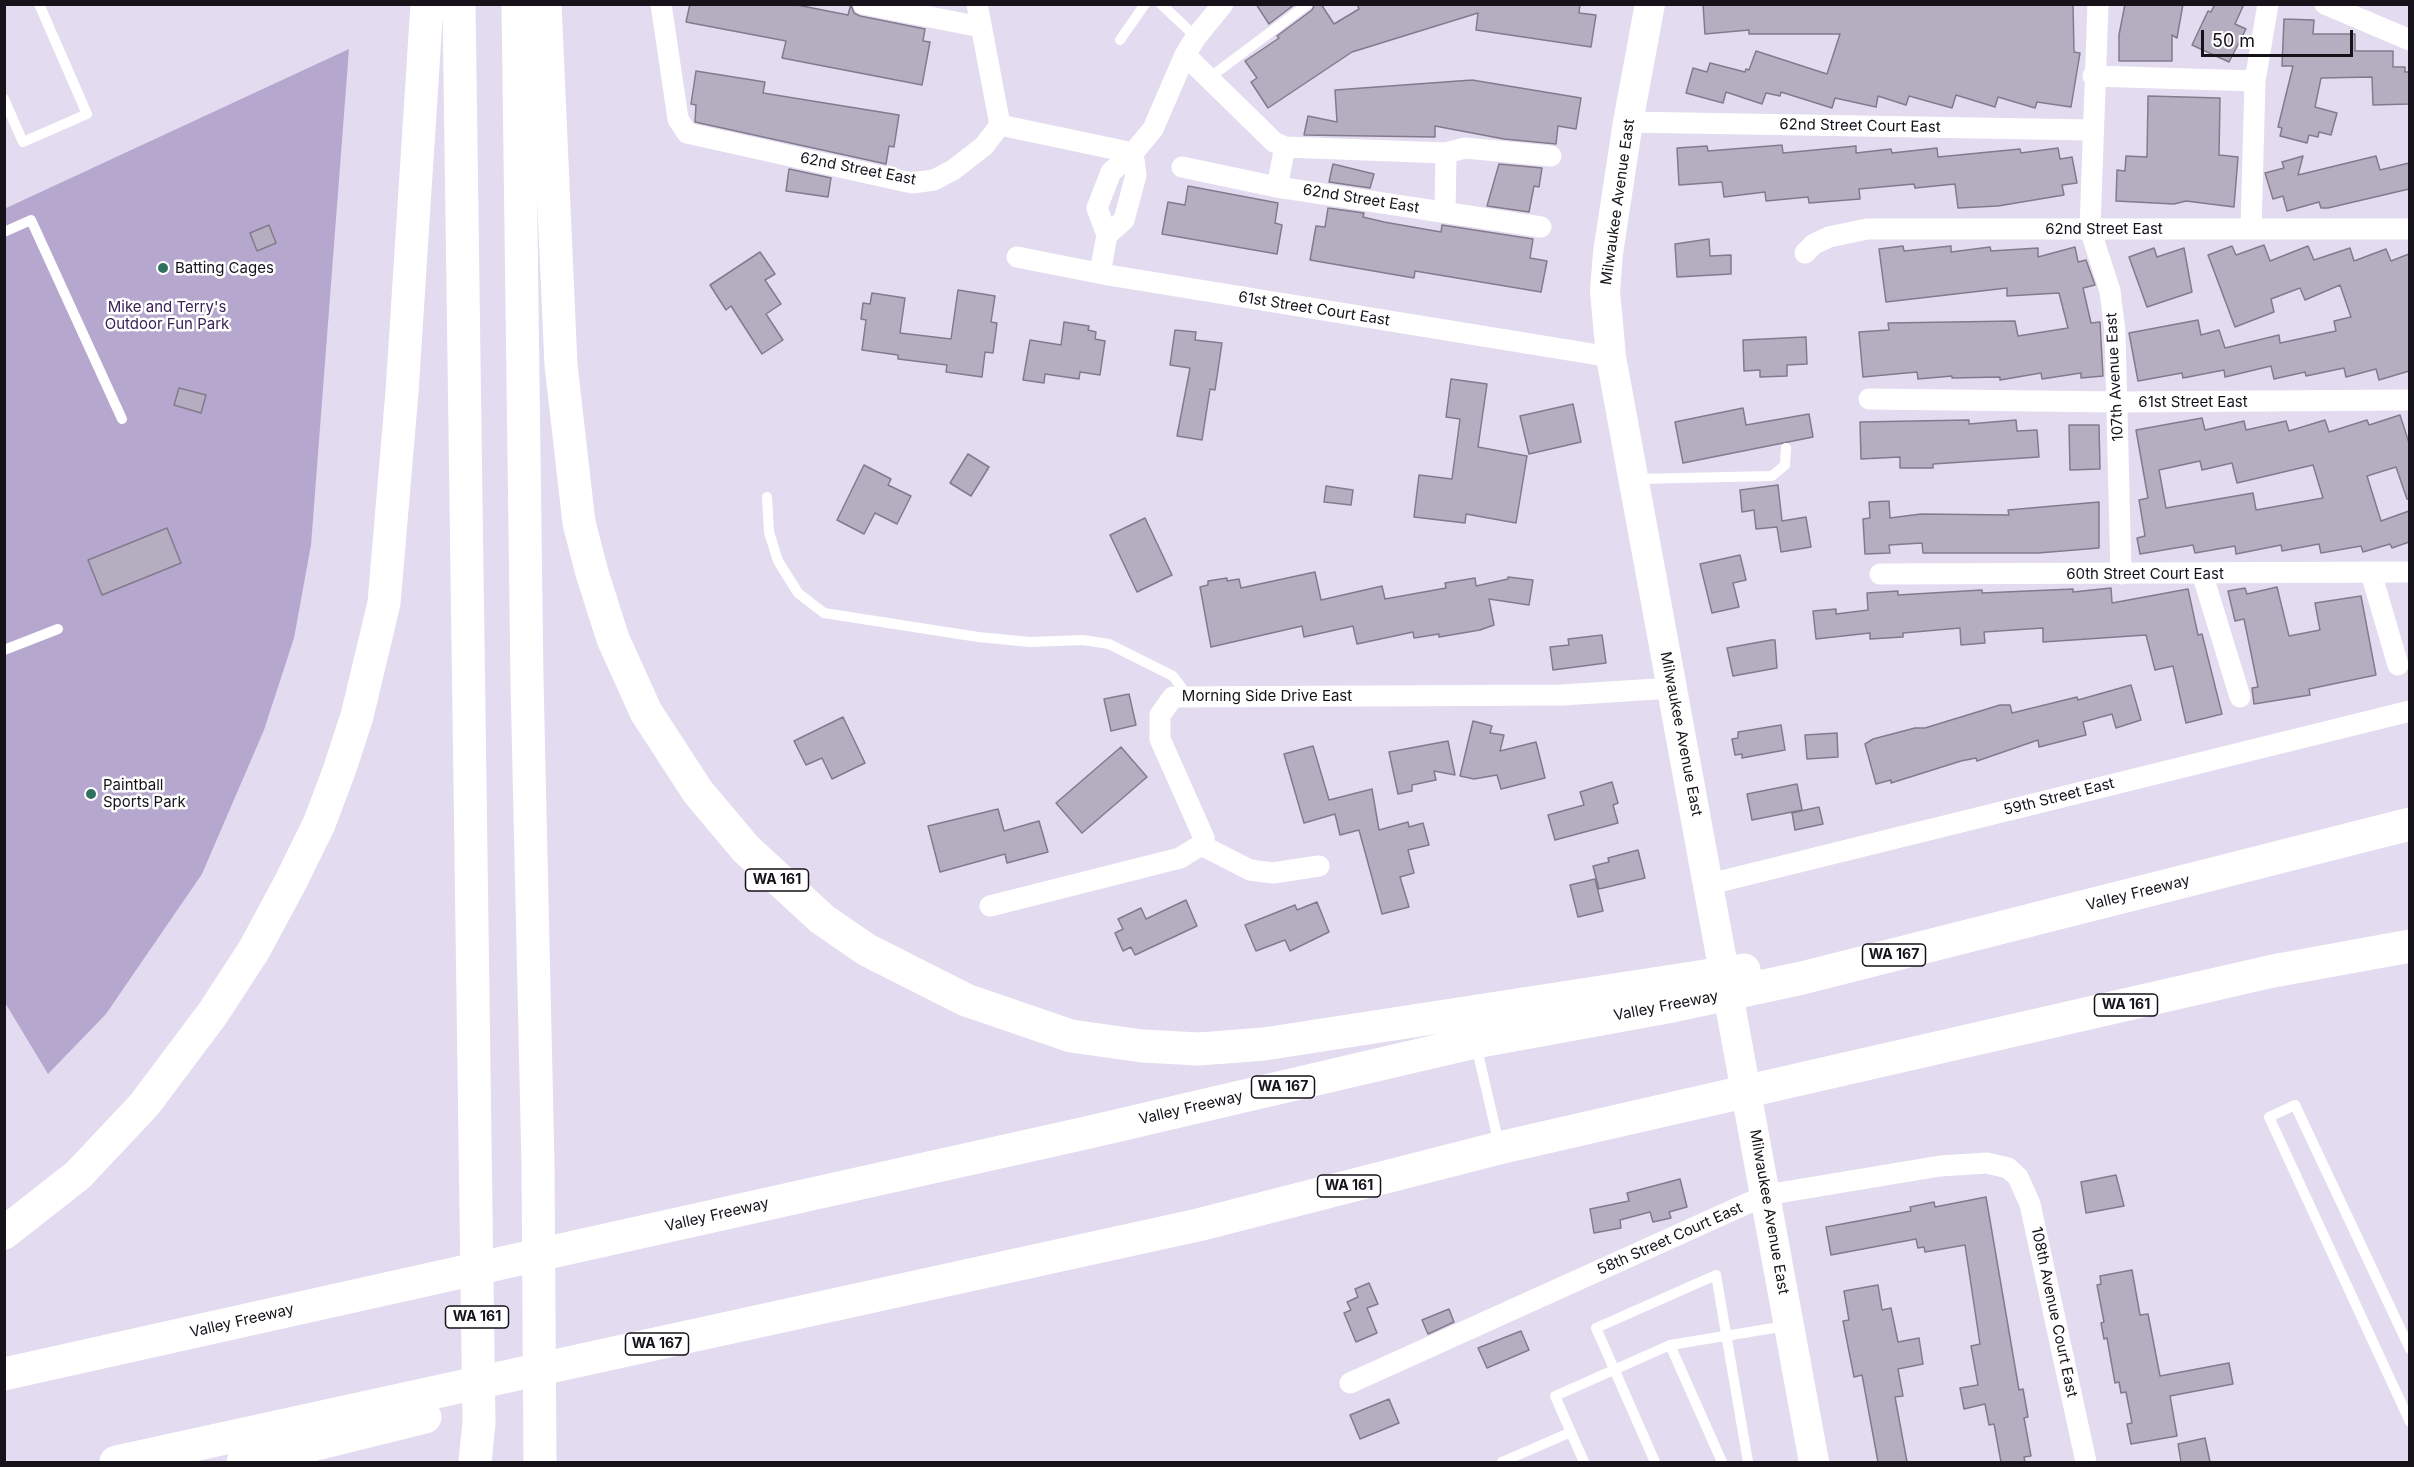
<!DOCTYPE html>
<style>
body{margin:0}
#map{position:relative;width:2414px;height:1467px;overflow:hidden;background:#e3dcf0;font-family:Inter,sans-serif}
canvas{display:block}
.frame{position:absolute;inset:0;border:6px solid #151219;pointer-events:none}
.scale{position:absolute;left:2201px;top:30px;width:152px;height:27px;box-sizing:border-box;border:3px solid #151219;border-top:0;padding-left:8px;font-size:18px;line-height:21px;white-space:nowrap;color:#151219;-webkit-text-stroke:4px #fff;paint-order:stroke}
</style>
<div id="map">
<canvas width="2414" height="1467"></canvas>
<div class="frame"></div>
<div class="scale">50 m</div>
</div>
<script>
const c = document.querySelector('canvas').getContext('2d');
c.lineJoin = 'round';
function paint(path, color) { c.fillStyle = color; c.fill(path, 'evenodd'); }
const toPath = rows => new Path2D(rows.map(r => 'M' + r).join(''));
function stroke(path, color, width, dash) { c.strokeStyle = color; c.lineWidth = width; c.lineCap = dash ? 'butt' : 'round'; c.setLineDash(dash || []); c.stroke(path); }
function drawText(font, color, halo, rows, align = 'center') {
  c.font = font + ' Inter,sans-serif'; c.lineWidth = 5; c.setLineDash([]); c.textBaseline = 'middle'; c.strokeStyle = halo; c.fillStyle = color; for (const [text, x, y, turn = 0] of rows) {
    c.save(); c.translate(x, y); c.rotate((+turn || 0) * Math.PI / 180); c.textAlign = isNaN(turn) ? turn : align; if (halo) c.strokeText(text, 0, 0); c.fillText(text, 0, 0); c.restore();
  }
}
paint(toPath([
 [349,49,311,545,294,638,264,730,202,874,106,1014,48,1074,4,1001,4,209]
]), '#b6a7ce');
const building = toPath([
 [690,4,792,4,848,15,851,4,854,13,860,16,925,29,923,41,930,42,922,85,782,58,786,41,686,22,690,4],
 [1256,4,1295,4,1269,24,1256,4],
 [1315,4,1321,4,1334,24,1359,9,1357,4,1580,4,1579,13,1596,15,1591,47,1476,30,1478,13,1352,52,1268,108,1251,82,1257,78,1245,61,1279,38,1277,36,1312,10,1315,4],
 [1703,4,2073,4,2074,52,2080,53,2071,107,2037,102,2035,108,1998,97,1995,107,1956,95,1952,108,1909,96,1906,105,1878,96,1876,107,1835,98,1832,108,1781,92,1780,96,1766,93,1762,104,1726,92,1723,103,1686,93,1693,68,1707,72,1710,63,1745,72,1746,69,1749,70,1756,51,1827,74,1840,34,1749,34,1749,30,1705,34,1703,4],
 [2125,4,2183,4,2177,38,2172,35,2172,61,2119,61,2119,35,2125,4],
 [2215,4,2244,4,2235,24,2246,29,2229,62,2192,45,2208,11,2211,12,2215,4],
 [2284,19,2314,20,2313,34,2355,34,2355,51,2393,51,2393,67,2405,67,2405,72,2409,72,2409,104,2373,105,2372,77,2321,78,2315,107,2337,113,2331,135,2319,132,2318,137,2309,135,2307,143,2280,136,2282,128,2278,127,2293,66,2282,66,2284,19],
 [696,71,765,82,763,93,899,115,894,147,889,146,886,164,695,122,696,105,691,104,696,71],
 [1472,80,1581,98,1576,129,1558,126,1556,144,1504,139,1435,126,1435,137,1304,135,1308,116,1337,122,1335,90,1472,80],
 [2148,96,2220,98,2219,155,2238,157,2234,207,2186,201,2174,204,2116,201,2117,170,2125,171,2126,156,2147,157,2148,96],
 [1782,145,1783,153,1856,146,1856,153,1891,149,1892,153,1937,148,1938,157,2020,149,2021,153,2058,148,2060,159,2072,157,2077,183,2062,185,2064,195,1998,206,1958,208,1955,184,1915,188,1914,184,1859,189,1860,199,1809,203,1808,197,1766,201,1765,192,1724,197,1722,182,1679,185,1677,148,1707,146,1708,151,1782,145],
 [2303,156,2298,175,2376,156,2380,170,2409,163,2409,189,2328,208,2321,208,2319,202,2287,211,2283,196,2273,199,2265,173,2284,168,2282,162,2303,156],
 [1333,164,1374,174,1370,188,1329,182,1333,164],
 [1499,164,1542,168,1539,187,1534,186,1529,212,1487,206,1499,164],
 [789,169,831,178,828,197,786,191,789,169],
 [1188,186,1278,203,1275,223,1282,225,1277,254,1162,234,1168,202,1185,205,1188,186],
 [1328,208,1364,213,1363,217,1384,222,1441,232,1442,225,1533,239,1530,258,1547,261,1541,292,1415,271,1414,278,1310,260,1316,226,1325,227,1328,208],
 [269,225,276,243,257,251,250,233,269,225],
 [1709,239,1710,256,1731,255,1731,274,1677,277,1675,244,1709,239],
 [2264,245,2270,261,2308,246,2314,260,2350,248,2354,261,2386,249,2391,261,2409,254,2409,371,2379,380,2376,369,2346,377,2344,368,2306,376,2305,372,2274,379,2271,366,2225,377,2224,370,2183,378,2182,373,2138,381,2129,333,2198,320,2201,335,2219,330,2225,348,2279,335,2280,343,2336,331,2334,321,2351,317,2340,285,2305,300,2300,288,2271,299,2274,312,2235,327,2208,255,2232,246,2236,255,2264,245],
 [1903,246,1904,251,1951,246,1951,252,1990,247,1991,251,2038,248,2038,257,2075,247,2078,262,2086,260,2095,285,2083,288,2091,323,2100,322,2103,376,2081,378,2081,373,2042,379,2041,373,2000,380,2000,377,1952,378,1952,376,1918,379,1917,372,1863,377,1859,332,1889,330,1888,323,2015,321,2018,336,2068,328,2059,293,2007,296,2007,288,1886,302,1879,249,1903,246],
 [2154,248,2157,257,2184,248,2192,292,2147,307,2129,257,2154,248],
 [760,252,775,274,765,280,781,304,766,314,783,340,762,354,731,306,726,310,710,285,760,252],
 [958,290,995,296,991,322,997,323,993,353,985,352,982,377,946,372,947,365,898,359,898,355,862,350,866,320,861,319,863,303,870,304,872,293,905,298,900,333,951,339,958,290],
 [1064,322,1089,326,1088,330,1096,332,1095,339,1105,341,1100,375,1080,372,1079,379,1045,374,1044,383,1023,380,1030,340,1061,345,1064,322],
 [1175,330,1196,332,1195,340,1222,343,1215,390,1210,389,1202,440,1177,436,1190,368,1170,365,1175,330],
 [1806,337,1807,364,1787,365,1787,376,1760,377,1760,370,1744,371,1743,340,1806,337],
 [1451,379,1487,384,1478,447,1527,456,1516,523,1466,514,1465,523,1414,517,1419,475,1452,479,1460,419,1446,417,1451,379],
 [179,388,206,395,201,413,174,405,179,388],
 [1573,404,1581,442,1529,454,1520,416,1573,404],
 [1743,408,1746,425,1809,414,1813,437,1683,463,1675,422,1743,408],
 [2400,415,2409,443,2409,499,2407,499,2396,467,2367,476,2381,521,2409,511,2409,542,2392,548,2390,544,2363,552,2361,546,2321,553,2319,544,2282,551,2281,545,2236,554,2235,546,2195,553,2193,545,2140,554,2137,538,2145,536,2139,500,2148,498,2136,430,2202,418,2205,430,2244,421,2246,430,2286,421,2289,431,2325,420,2329,432,2367,420,2369,425,2400,415],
 [2200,461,2202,470,2232,463,2237,483,2313,465,2323,498,2256,510,2253,493,2166,508,2159,470,2200,461],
 [1969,420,1969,424,2016,420,2017,431,2037,430,2039,457,1933,464,1933,468,1900,468,1900,457,1861,459,1860,422,1969,420],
 [2069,425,2099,425,2100,469,2070,470,2069,425],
 [968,454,989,467,971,496,950,483,968,454],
 [864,465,891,479,888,485,911,496,897,524,875,513,864,534,837,520,864,465],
 [1778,485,1782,521,1806,517,1811,547,1781,552,1777,527,1756,529,1754,510,1742,512,1740,490,1778,485],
 [1326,486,1353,490,1351,505,1324,502,1326,486],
 [1889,501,1890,518,1921,514,2009,515,2008,510,2099,502,2099,548,2038,553,1923,553,1922,543,1889,545,1890,553,1865,554,1863,519,1870,518,1869,502,1889,501],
 [1145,518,1172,575,1137,592,1110,535,1145,518],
 [167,528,181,563,102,595,88,560,167,528],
 [1740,555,1746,580,1733,583,1739,607,1712,613,1700,564,1740,555],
 [1315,572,1321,600,1382,586,1385,599,1446,588,1445,583,1475,578,1476,586,1508,579,1508,577,1533,580,1529,605,1489,599,1494,625,1480,630,1439,637,1439,634,1414,638,1413,632,1357,644,1353,626,1304,637,1302,626,1211,647,1200,587,1208,585,1208,581,1227,578,1227,581,1239,579,1241,588,1315,572],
 [2277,587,2289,636,2320,630,2315,603,2361,596,2376,675,2309,689,2310,695,2254,704,2252,688,2258,687,2244,619,2235,621,2228,591,2245,588,2247,594,2277,587],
 [2111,588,2112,603,2188,589,2198,635,2202,634,2222,714,2186,723,2173,666,2155,670,2146,635,2043,642,2043,628,1984,632,1985,643,1961,645,1960,628,1903,633,1903,637,1870,639,1870,633,1816,639,1813,611,1836,609,1836,614,1868,610,1867,593,1898,591,1898,595,1982,590,1982,593,2073,589,2073,592,2111,588],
 [1602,635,1606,663,1553,670,1550,647,1569,645,1568,639,1602,635],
 [1771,640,1775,640,1777,668,1733,676,1727,648,1771,640],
 [2131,685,2141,720,2116,728,2112,714,2083,722,2086,735,2039,747,2038,740,1977,761,1976,758,1961,761,1891,783,1891,780,1876,784,1865,744,1873,739,1915,728,1925,728,2000,705,2010,705,2012,713,2077,697,2078,700,2131,685],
 [1129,694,1136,725,1111,731,1104,699,1129,694],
 [843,717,865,763,832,779,822,758,806,765,794,741,843,717],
 [1473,721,1492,726,1490,733,1504,735,1500,751,1536,742,1545,778,1501,789,1497,775,1474,779,1460,776,1473,721],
 [1781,725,1785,750,1742,758,1742,754,1735,755,1732,739,1738,738,1738,732,1781,725],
 [1837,733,1838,757,1807,759,1805,735,1837,733],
 [1448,741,1455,775,1434,771,1436,780,1412,785,1412,791,1398,794,1389,752,1448,741],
 [1313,746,1329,800,1372,789,1379,830,1408,822,1409,827,1423,823,1429,845,1408,850,1414,873,1400,877,1409,907,1382,914,1359,830,1340,835,1335,814,1304,823,1284,754,1313,746],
 [1121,747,1147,777,1082,833,1056,803,1121,747],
 [1612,782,1618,803,1613,805,1618,823,1555,840,1548,815,1584,805,1580,792,1612,782],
 [1797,784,1802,810,1752,820,1747,794,1797,784],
 [1819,807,1823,824,1795,830,1792,813,1819,807],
 [998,809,1004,831,1039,821,1048,852,1007,863,1005,854,940,872,928,826,998,809],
 [1638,850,1645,878,1599,889,1593,866,1609,862,1608,858,1638,850],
 [1595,879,1603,911,1578,917,1570,885,1595,879],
 [1186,900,1197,926,1135,955,1131,947,1123,951,1115,933,1123,929,1118,919,1141,908,1146,919,1186,900],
 [1317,902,1329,932,1290,951,1285,940,1256,951,1245,925,1295,905,1297,910,1317,902],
 [2116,1175,2124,1206,2086,1213,2081,1182,2116,1175],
 [1680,1179,1687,1207,1669,1212,1671,1218,1653,1222,1650,1212,1620,1220,1621,1228,1594,1233,1590,1209,1629,1201,1627,1193,1680,1179],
 [1986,1197,2019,1390,2023,1389,2028,1417,2024,1418,2031,1456,2024,1457,2025,1462,2001,1462,1994,1424,1989,1425,1985,1404,1964,1409,1960,1388,1978,1385,1971,1346,1980,1344,1965,1245,1925,1252,1924,1247,1918,1248,1916,1239,1831,1255,1826,1227,1911,1211,1910,1207,1934,1202,1935,1207,1986,1197],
 [2132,1270,2140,1315,2148,1314,2160,1376,2229,1363,2233,1384,2170,1396,2177,1436,2131,1444,2127,1424,2132,1423,2126,1392,2121,1393,2119,1382,2115,1383,2107,1338,2104,1339,2101,1323,2104,1322,2097,1285,2101,1284,2100,1276,2132,1270],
 [1369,1283,1378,1304,1367,1308,1377,1333,1356,1342,1344,1313,1351,1310,1347,1302,1358,1297,1355,1289,1369,1283],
 [1878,1285,1882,1310,1891,1308,1898,1342,1919,1338,1923,1364,1898,1369,1903,1396,1895,1397,1907,1462,1878,1462,1862,1375,1854,1377,1843,1321,1849,1320,1844,1291,1878,1285],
 [1449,1309,1454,1322,1428,1334,1422,1320,1449,1309],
 [1521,1331,1529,1350,1487,1368,1478,1348,1521,1331],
 [1389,1399,1399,1423,1360,1439,1350,1415,1389,1399],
 [2205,1438,2210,1462,2181,1462,2178,1444,2205,1438]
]);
paint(building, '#b5aec1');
stroke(building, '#827b8d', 1.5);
stroke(toPath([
 [1161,4,1196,37],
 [1120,40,1145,4],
 [1209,78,1308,4],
 [4,99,23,142,87,114,39,4],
 [4,232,31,220,122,419],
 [1637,479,1772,476,1785,465,1786,448],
 [767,497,769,532,778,561,798,593,824,613,978,637,1030,642,1083,640,1109,644,1173,676,1188,696],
 [4,650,58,629],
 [1476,1045,1499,1144],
 [1670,1345,1722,1462],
 [2410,1349,2295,1105,2269,1117,2410,1422],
 [1502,1462,1571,1432],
 [1584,1462,1555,1396,1670,1345,1786,1326],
 [1655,1462,1596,1328,1716,1275,1748,1462]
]), '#fff', 10);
stroke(toPath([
 [661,4,678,119,687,133,912,183,934,180,953,170,984,146,1000,125,1133,153],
 [863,4,981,27],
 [977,4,1000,125],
 [2098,4,2090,229,2110,291,2115,332,2121,574],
 [2325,4,2410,40],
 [1185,55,1274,142,1285,147,1446,153],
 [2093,76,2255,81],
 [1628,122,2092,130],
 [1182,167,1277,187,1285,147],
 [1277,187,1541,227],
 [1445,212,1446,153,1465,148,1551,156],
 [2251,229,2255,81,2268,4],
 [1107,235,1124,220,1136,175,1133,153],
 [1805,253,1814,244,1829,237,1867,229,2410,229],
 [1017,257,1108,275,1611,357],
 [1100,273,1107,235,1097,208,1111,172,1133,153,1153,129,1185,55,1196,37,1223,4],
 [1869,399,2118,402,2410,400],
 [2202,573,2240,697],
 [2371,573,2398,665],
 [1880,574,2410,572],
 [1201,845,1250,870,1273,873,1319,866],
 [1710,884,2410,711],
 [990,906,1180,858,1201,845,1204,838,1160,739,1160,715,1173,697,1562,695,1672,688],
 [1350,1383,1766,1195,1940,1166,1987,1163,2008,1168,2018,1177,2030,1204,2086,1462]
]), '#fff', 21);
stroke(toPath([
 [1650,4,1628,122,1608,253,1605,291,1611,357,1814,1462]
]), '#fff', 30);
stroke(toPath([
 [459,4,479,1423,475,1462],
 [518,4,527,681,538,1164,540,1462],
 [545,4,561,365,579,523,592,573,613,639,646,712,698,792,746,849,822,919,867,950,966,1000,1071,1036,1142,1046,1199,1049,1264,1044,1744,970],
 [4,1233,78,1175,144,1105,213,1013,254,950,290,883,319,824,339,771,357,716,384,603,402,392,427,4],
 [4,1374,1090,1132,1475,1042,1667,1007,1802,978,2410,824],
 [116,1462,1198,1225,1499,1148,2273,971,2410,946],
 [243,1462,425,1417]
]), '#fff', 33);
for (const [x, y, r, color] of [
 [163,268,6,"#30705e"],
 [91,794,6,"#30705e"]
]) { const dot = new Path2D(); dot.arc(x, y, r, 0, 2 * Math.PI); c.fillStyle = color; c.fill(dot); stroke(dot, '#fff', 2); }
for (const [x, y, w] of [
 [777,880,63],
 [1894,955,63],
 [2126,1005,63],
 [1283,1087,63],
 [1349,1186,63],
 [477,1317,63],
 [657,1344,63]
]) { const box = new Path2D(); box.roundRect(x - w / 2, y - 11, w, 22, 4.5); c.fillStyle = '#fff'; c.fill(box); stroke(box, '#151219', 1.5); }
drawText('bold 14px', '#151219', null, [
 ["WA 161",777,880],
 ["WA 167",1894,955],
 ["WA 161",2126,1005],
 ["WA 167",1283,1087],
 ["WA 161",1349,1186],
 ["WA 161",477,1317],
 ["WA 167",657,1344]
]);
drawText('15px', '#151219', '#fff', [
 ["62nd Street Court East",1860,126,1],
 ["62nd Street East",858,169,11],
 ["62nd Street East",1361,199,9],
 ["Milwaukee Avenue East",1618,202,-82],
 ["62nd Street East",2104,229],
 ["61st Street Court East",1314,309,9],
 ["107th Avenue East",2115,377,-93],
 ["61st Street East",2193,402],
 ["60th Street Court East",2145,574],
 ["Morning Side Drive East",1267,696],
 ["Milwaukee Avenue East",1681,734,79],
 ["59th Street East",2059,797,-14],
 ["Valley Freeway",2138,893,-14],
 ["Valley Freeway",1666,1006,-11],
 ["Valley Freeway",1191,1108,-13],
 ["Milwaukee Avenue East",1769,1212,80],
 ["Valley Freeway",717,1215,-13],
 ["58th Street Court East",1670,1239,-24],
 ["108th Avenue Court East",2054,1312,78],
 ["Valley Freeway",242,1321,-13]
]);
drawText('15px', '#151219', '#fff', [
 ["Batting Cages",175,268],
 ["Paintball",103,785],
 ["Sports Park",103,802]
], 'left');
drawText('15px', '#3a2257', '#fff', [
 ["Mike and Terry's",167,307],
 ["Outdoor Fun Park",167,324]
]);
</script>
